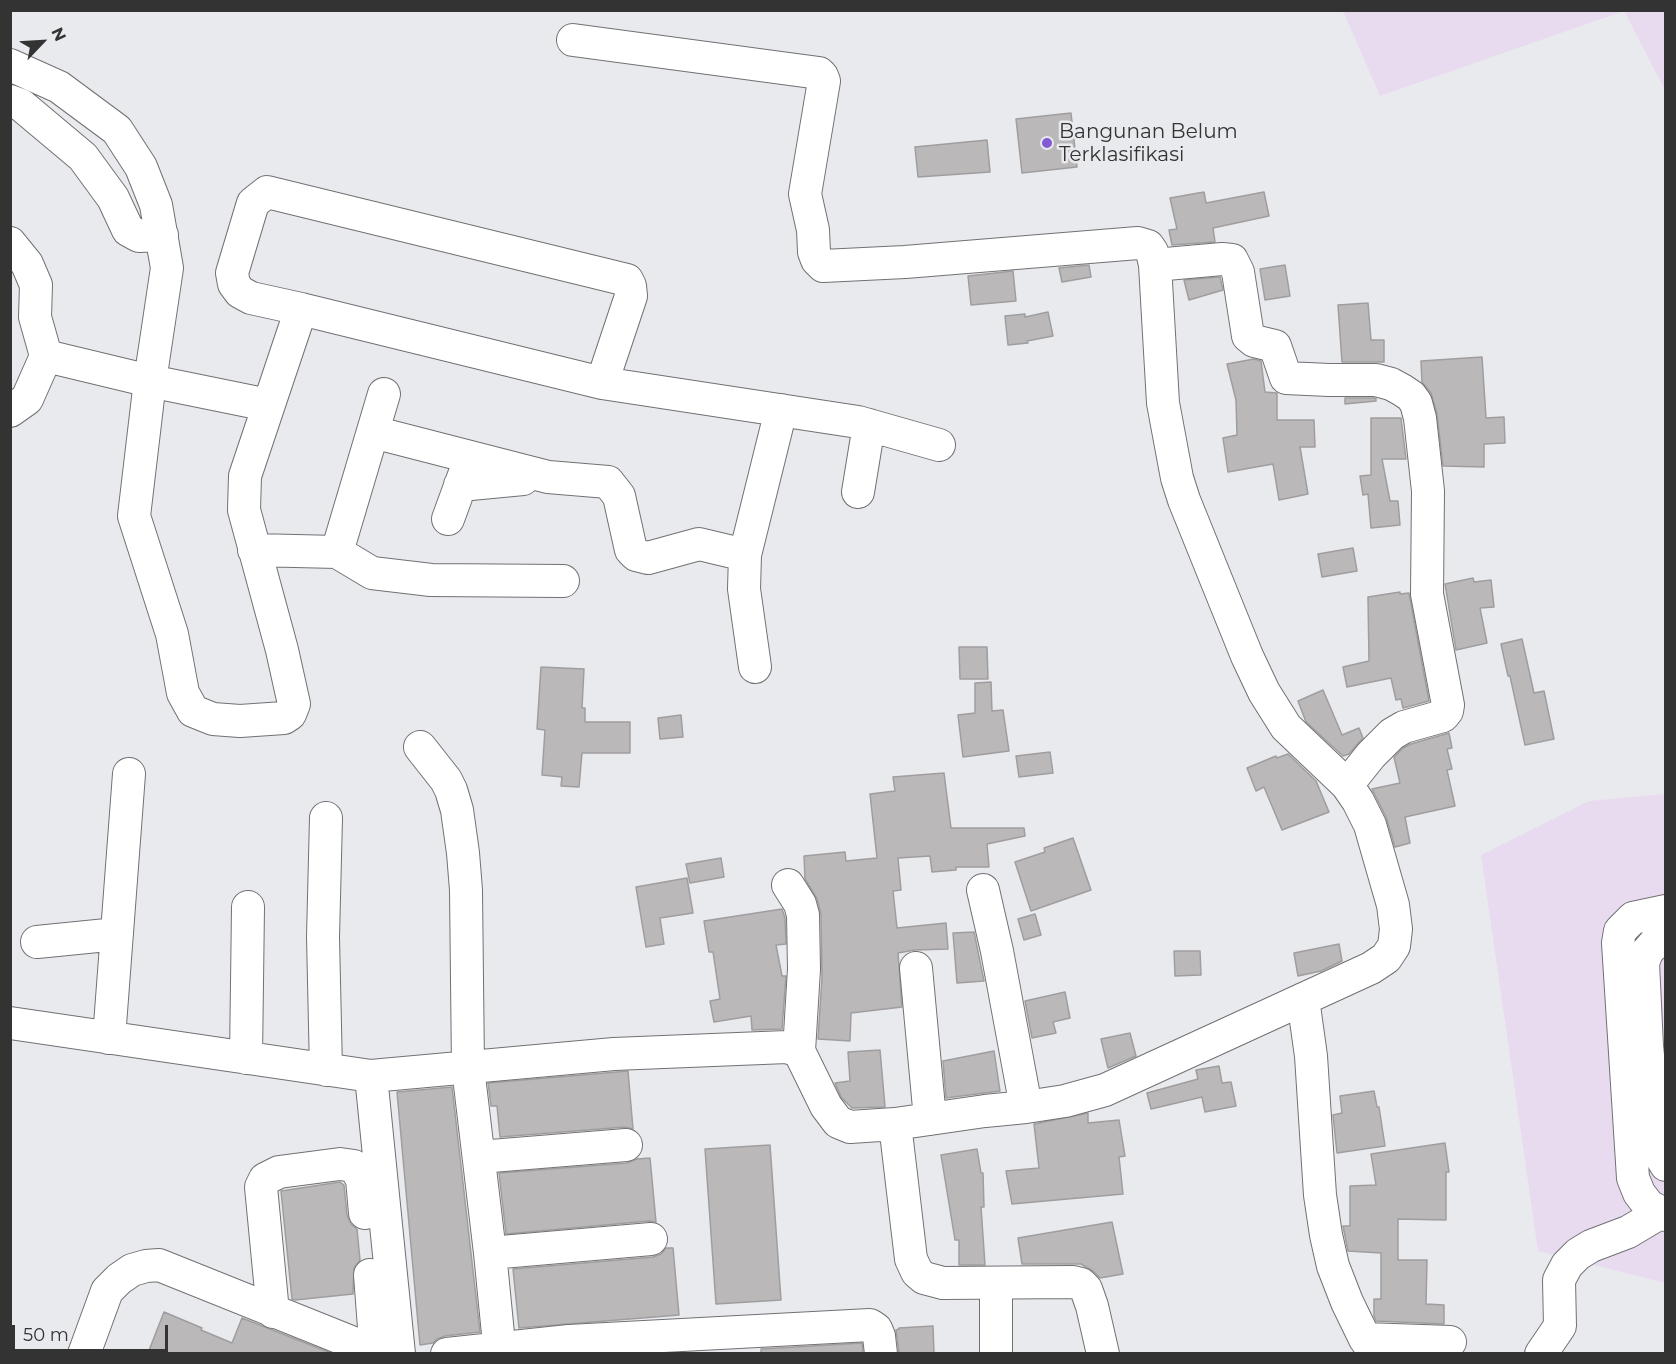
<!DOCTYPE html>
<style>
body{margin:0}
#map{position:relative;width:1676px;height:1364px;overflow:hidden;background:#e9eaee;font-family:Montserrat,sans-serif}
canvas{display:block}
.frame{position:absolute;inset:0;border:12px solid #333334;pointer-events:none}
.north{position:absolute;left:12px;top:12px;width:60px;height:60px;-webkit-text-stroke:4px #e9eaee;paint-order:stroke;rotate:65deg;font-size:16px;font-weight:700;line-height:24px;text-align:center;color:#333334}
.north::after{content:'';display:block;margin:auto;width:21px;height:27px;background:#333334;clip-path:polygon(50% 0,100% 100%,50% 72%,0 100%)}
.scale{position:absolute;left:12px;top:1325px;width:156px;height:27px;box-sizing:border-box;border:3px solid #333334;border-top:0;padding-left:8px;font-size:18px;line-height:21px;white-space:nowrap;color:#333334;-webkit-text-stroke:4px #e9eaee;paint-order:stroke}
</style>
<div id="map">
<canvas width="1676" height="1364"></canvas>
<div class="frame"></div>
<div class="north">N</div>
<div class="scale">50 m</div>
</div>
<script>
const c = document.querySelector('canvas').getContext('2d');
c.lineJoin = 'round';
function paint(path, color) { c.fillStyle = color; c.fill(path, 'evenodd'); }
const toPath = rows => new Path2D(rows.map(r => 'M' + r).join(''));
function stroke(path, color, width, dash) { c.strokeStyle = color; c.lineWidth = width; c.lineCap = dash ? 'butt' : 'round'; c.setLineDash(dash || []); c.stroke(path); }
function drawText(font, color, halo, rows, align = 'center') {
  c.font = font + ' Montserrat,sans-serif'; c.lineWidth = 5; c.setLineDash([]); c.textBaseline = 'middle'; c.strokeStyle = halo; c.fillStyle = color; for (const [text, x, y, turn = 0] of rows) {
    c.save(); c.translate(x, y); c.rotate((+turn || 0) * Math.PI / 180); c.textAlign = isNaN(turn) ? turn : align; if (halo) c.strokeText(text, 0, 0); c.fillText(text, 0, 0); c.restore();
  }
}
paint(toPath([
 [1343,11,1665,11,1665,90,1624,11,1380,96],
 [1665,794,1665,1283,1538,1251,1481,855,1589,801]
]), '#e8dbef');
const building = toPath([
 [1071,113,1077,167,1022,173,1016,119,1071,113],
 [987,140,990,172,918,177,915,147,987,140],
 [1204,192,1206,203,1264,192,1269,216,1213,228,1215,242,1172,245,1169,230,1177,229,1170,198,1204,192],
 [1089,265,1091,277,1062,282,1059,268,1089,265],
 [1285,265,1290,296,1265,300,1260,269,1285,265],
 [1013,271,1016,301,971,305,968,276,1013,271],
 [1220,277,1223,290,1189,300,1184,280,1220,277],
 [1368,303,1371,340,1384,340,1384,362,1342,362,1338,305,1368,303],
 [1048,312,1053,336,1027,341,1028,343,1008,345,1005,316,1025,314,1025,317,1048,312],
 [1482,357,1486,418,1504,417,1505,443,1484,444,1484,467,1443,466,1437,414,1431,393,1422,382,1421,361,1482,357],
 [1254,359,1261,361,1265,392,1277,393,1277,420,1314,420,1315,447,1300,447,1308,494,1279,500,1273,464,1228,472,1223,438,1237,435,1236,400,1227,364,1254,359],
 [1345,398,1374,398,1376,399,1376,401,1345,404,1345,398],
 [1371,418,1401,418,1406,459,1382,459,1390,501,1398,501,1400,525,1371,528,1368,494,1363,495,1360,476,1371,475,1371,418],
 [1353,548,1357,571,1322,577,1318,554,1353,548],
 [1473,578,1474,582,1491,580,1494,607,1480,608,1487,643,1456,650,1445,584,1473,578],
 [1400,592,1400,594,1409,593,1429,701,1403,708,1401,699,1396,700,1391,678,1347,687,1343,667,1369,661,1368,597,1400,592],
 [1522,639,1534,693,1544,691,1554,739,1525,745,1510,676,1508,676,1501,644,1522,639],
 [959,647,987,647,988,679,960,679,959,647],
 [541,667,584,669,582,708,585,708,585,722,630,722,630,753,582,753,579,787,561,786,562,777,542,775,545,730,537,729,541,667],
 [991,682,992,711,1003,710,1009,751,963,757,958,715,975,713,975,683,991,682],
 [1323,690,1342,735,1359,728,1363,738,1349,754,1343,756,1306,722,1298,701,1323,690],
 [681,715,683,737,660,739,658,718,681,715],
 [1449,733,1452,748,1447,749,1452,769,1447,770,1455,806,1405,817,1410,843,1395,847,1386,817,1372,789,1400,783,1394,757,1403,748,1411,744,1449,733],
 [1050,752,1053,773,1019,777,1016,756,1050,752],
 [1288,754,1316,781,1329,812,1282,830,1264,787,1256,791,1247,768,1276,756,1277,758,1288,754],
 [944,773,951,828,1024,828,1025,836,987,844,989,867,956,867,956,870,932,872,930,856,898,858,901,890,893,891,897,928,946,923,948,949,915,950,898,953,902,1007,851,1013,850,1041,818,1039,822,978,821,914,817,899,805,879,804,856,845,852,846,861,877,858,870,794,895,791,893,777,944,773],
 [1073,838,1091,890,1031,911,1015,862,1045,852,1044,848,1073,838],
 [721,858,724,877,690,883,686,864,721,858],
 [687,878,693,913,660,918,664,944,646,947,636,887,687,878],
 [782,909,785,918,786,944,776,945,782,976,786,976,782,1029,752,1030,751,1016,714,1022,710,1001,720,999,713,952,709,952,704,921,782,909],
 [1035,914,1041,935,1024,940,1018,919,1035,914],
 [974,932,984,981,957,983,953,933,974,932],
 [1339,944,1342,961,1321,971,1298,976,1294,953,1339,944],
 [1174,951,1200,951,1201,975,1175,976,1174,951],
 [1065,992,1070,1018,1053,1022,1056,1033,1032,1038,1025,1001,1065,992],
 [1130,1033,1136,1056,1108,1068,1101,1039,1130,1033],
 [880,1050,885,1107,852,1108,841,1097,835,1083,850,1081,848,1052,880,1050],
 [994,1051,1000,1091,946,1098,943,1061,994,1051],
 [1219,1066,1222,1083,1231,1082,1236,1106,1205,1112,1202,1097,1151,1109,1147,1093,1198,1079,1196,1070,1219,1066],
 [628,1071,633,1129,625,1127,500,1137,497,1106,491,1106,488,1083,628,1071],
 [452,1087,480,1332,445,1336,437,1339,433,1343,420,1345,397,1092,452,1087],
 [1374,1091,1377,1107,1379,1107,1385,1146,1337,1153,1333,1115,1342,1113,1340,1096,1374,1091],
 [1088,1113,1088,1123,1119,1120,1125,1156,1119,1157,1123,1194,1012,1204,1006,1171,1039,1168,1034,1124,1088,1113],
 [1445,1143,1449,1172,1446,1172,1446,1220,1398,1219,1398,1260,1427,1260,1426,1304,1444,1305,1444,1324,1376,1321,1374,1316,1374,1299,1381,1299,1381,1253,1348,1251,1343,1226,1350,1226,1350,1186,1376,1185,1371,1154,1445,1143],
 [770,1145,781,1300,716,1304,705,1149,770,1145],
 [977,1149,981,1173,983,1173,984,1207,981,1207,985,1265,959,1265,959,1240,955,1240,941,1155,977,1149],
 [650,1158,656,1222,649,1221,506,1234,499,1173,627,1163,637,1159,650,1158],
 [340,1182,344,1185,347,1215,351,1224,357,1229,360,1260,354,1268,353,1294,295,1300,292,1299,281,1191,340,1182],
 [1112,1222,1123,1274,1100,1278,1093,1271,1081,1264,1022,1264,1018,1238,1112,1222],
 [666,1248,673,1248,679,1315,519,1328,513,1269,653,1257,661,1254,666,1248],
 [164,1312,202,1328,201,1330,232,1343,242,1318,331,1353,148,1353,164,1312],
 [933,1326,934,1353,899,1353,896,1330,899,1329,899,1328,933,1326],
 [862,1343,863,1353,761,1353,761,1349,862,1343]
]);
paint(building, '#bbb8ba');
stroke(building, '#a09d9f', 1.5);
const minor = toPath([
 [10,65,59,87,117,130,141,167,156,205,167,268,150,381,134,516,172,634,183,693,193,711,213,719,240,721,284,718,290,714,294,704,282,650,244,510,245,476,301,309,602,383,631,296,630,286,627,280,267,192,253,203,232,273,234,284,240,292,251,298,301,309],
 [10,101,21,105,83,157,113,198,128,230,139,236,162,235],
 [10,243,27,264,36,285,35,317,46,356,150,381,268,405],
 [1155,265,1222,259,1232,260,1238,272,1248,336,1254,341,1275,346,1286,378,1329,380,1376,380,1391,384,1402,390,1411,396,1416,403,1420,418,1428,491,1427,594,1448,705,1447,711,1443,716,1404,727,1392,734,1371,755,1347,785],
 [602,383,858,422,939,445],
 [10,411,27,399,46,356],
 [373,432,548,477,608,482,619,496,631,550,636,555,648,558,699,544,745,555],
 [460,485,523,479],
 [858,492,869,425],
 [448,519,467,467],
 [254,550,337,552,384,394],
 [337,552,372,573,431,580,563,581],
 [755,667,744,589,745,555,781,410],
 [420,747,446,780,451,790,457,810,463,853,466,890,468,1068,490,1253,500,1354],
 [326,818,323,937,326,1070],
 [788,885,800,904,803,915,804,969,799,1051],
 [983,890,997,951,1026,1107],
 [1666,911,1633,918,1620,931,1618,943,1633,1178,1639,1193,1649,1206,1666,1215],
 [1666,940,1654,944,1647,952,1643,963,1647,1046,1658,1152,1666,1165],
 [37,942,117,934],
 [916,968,930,1119],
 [1303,999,1311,1056,1320,1195,1326,1235,1333,1266,1347,1302,1365,1339,1376,1354],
 [10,1023,371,1076],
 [109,1038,129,774],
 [246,1058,248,907],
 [895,1124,911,1259,917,1272,924,1278,943,1283,1073,1282,1081,1284,1086,1289,1092,1306,1103,1354],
 [479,1157,626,1145],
 [490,1253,651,1239],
 [370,1275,376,1354],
 [273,1312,261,1187,265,1179,279,1172,340,1164,354,1166,362,1179,365,1213],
 [1365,1339,1450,1342],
 [84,1354,107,1291,119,1279,132,1270,146,1266,159,1265,376,1352],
 [399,1354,371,1076,614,1054,787,1047,799,1051,826,1106,838,1122,850,1127,895,1124,985,1111,1026,1107,1065,1101,1105,1090,1371,968,1386,958,1394,946,1396,929,1393,905,1370,825,1358,801,1347,785,1286,727,1264,692,1247,656,1184,500,1177,478,1163,403,1155,265,1152,252,1148,246,1138,243,905,262,823,266,817,260,814,252,813,230,805,194,824,81,822,76,819,73,573,40],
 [447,1354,569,1341,870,1325,876,1329,879,1336,881,1354],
 [996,1354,996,1283],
 [1541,1354,1560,1326,1559,1280,1567,1265,1578,1254,1591,1246,1628,1232,1660,1213]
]);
stroke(minor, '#717174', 34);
stroke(minor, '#fff', 32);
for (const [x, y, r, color] of [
 [1047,143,6,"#815ad4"]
]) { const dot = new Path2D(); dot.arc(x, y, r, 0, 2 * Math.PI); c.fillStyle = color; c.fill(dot); stroke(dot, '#e9eaee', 2); }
drawText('20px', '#333334', '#e9eaee', [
 ["Bangunan Belum",1059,132],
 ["Terklasifikasi",1059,155]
], 'left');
</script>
